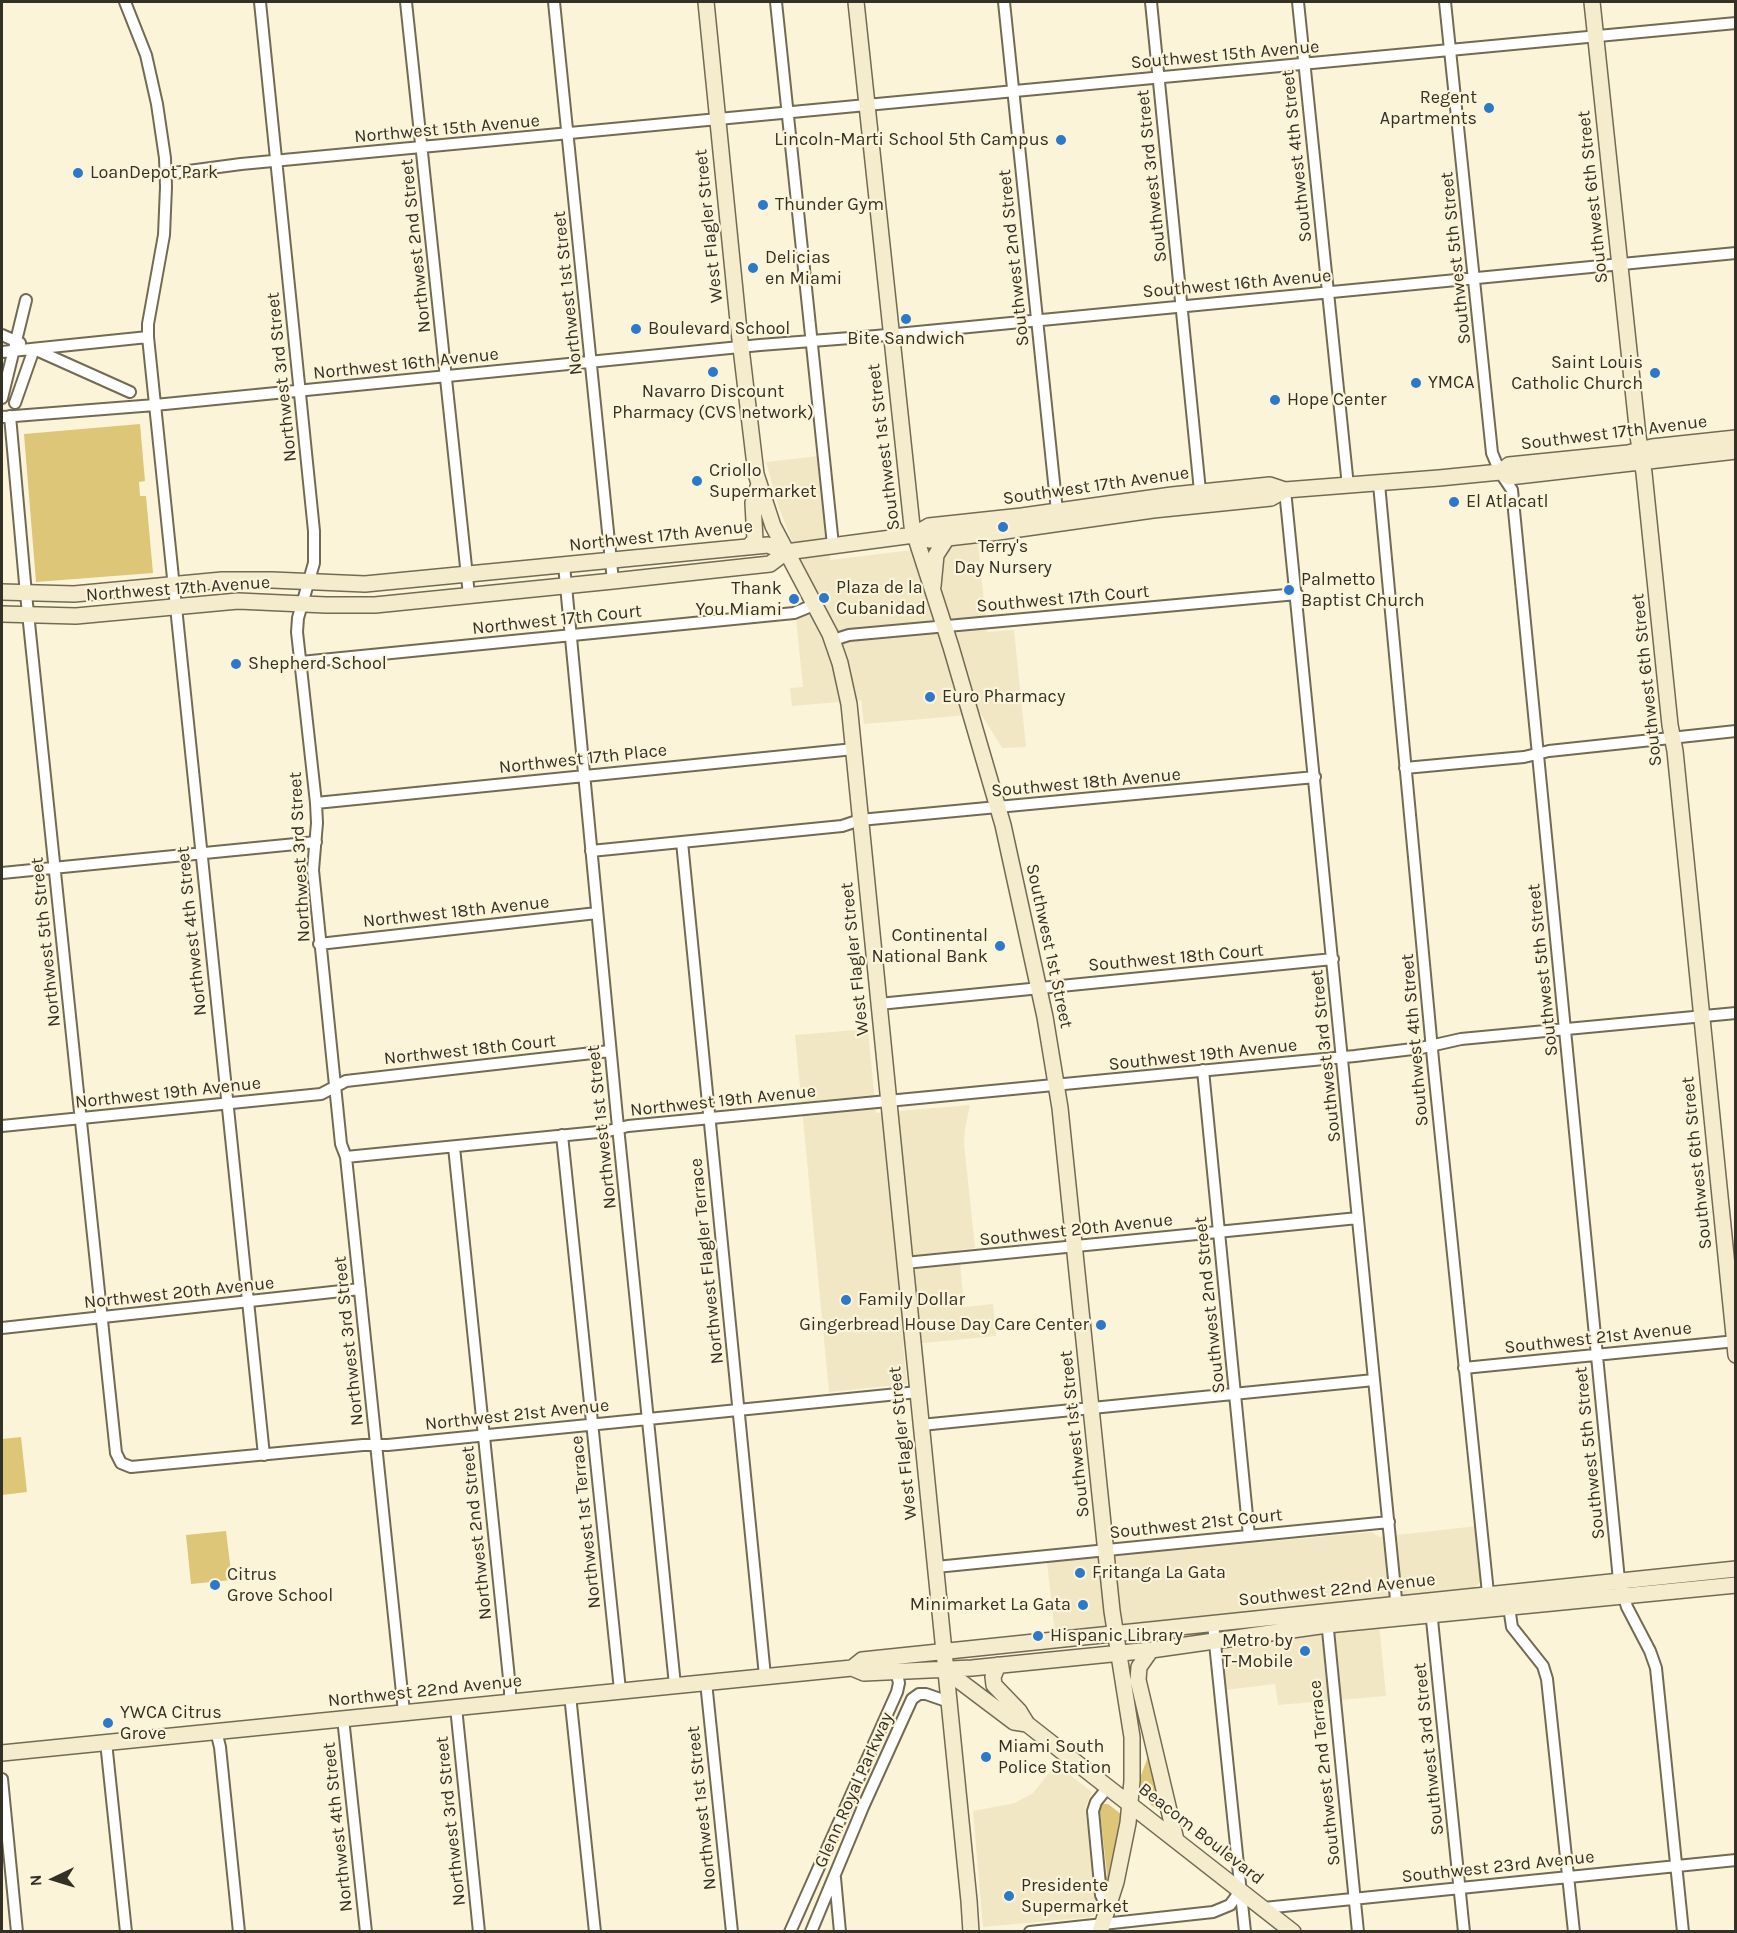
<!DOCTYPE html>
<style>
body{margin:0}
#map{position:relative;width:1737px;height:1933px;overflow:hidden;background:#fcf4d9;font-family:Karla,sans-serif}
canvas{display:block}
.frame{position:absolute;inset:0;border:3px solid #333026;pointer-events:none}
.north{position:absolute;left:24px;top:1849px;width:60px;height:60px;-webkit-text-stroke:4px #fcf4d9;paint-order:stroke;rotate:266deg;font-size:16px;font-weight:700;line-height:24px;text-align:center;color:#333026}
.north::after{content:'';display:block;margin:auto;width:21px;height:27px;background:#333026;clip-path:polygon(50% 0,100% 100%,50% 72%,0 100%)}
</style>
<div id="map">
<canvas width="1737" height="1933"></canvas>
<div class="frame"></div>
<div class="north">N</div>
</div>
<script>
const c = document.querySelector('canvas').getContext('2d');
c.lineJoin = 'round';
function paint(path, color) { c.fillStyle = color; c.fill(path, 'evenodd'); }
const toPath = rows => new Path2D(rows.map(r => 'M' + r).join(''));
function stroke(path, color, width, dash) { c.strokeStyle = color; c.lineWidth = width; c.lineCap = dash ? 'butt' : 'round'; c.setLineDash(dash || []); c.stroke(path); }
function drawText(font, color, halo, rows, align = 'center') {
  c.font = font + ' Karla,sans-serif'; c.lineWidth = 4.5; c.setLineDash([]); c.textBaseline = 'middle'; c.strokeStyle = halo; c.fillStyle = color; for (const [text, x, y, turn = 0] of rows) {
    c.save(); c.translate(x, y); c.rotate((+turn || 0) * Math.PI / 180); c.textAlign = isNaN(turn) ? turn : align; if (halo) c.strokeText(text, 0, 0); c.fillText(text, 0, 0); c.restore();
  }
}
paint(toPath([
 [818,456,830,560,978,542,987,632,1014,630,1026,747,1002,748,981,714,864,724,861,700,792,706,790,688,803,687,796,619,825,609,803,569,779,508,766,462],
 [868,1029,876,1113,970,1105,965,1129,964,1143,975,1248,959,1250,964,1307,993,1304,996,1336,903,1345,907,1384,829,1392,795,1035],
 [1477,1526,1481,1568,1480,1582,1472,1590,1377,1601,1386,1696,1278,1705,1275,1684,1225,1690,1218,1619,1055,1635,1047,1562,1372,1532,1379,1537],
 [1056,1764,1092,1792,1085,1808,1098,1903,1096,1913,1091,1917,983,1927,973,1811,1015,1803,1033,1793]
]), '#f1e7c5');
paint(toPath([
 [140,424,145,481,139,482,140,496,146,496,153,573,36,582,24,434],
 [21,1437,27,1492,2,1495,2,1439],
 [226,1531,232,1580,191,1584,186,1535],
 [1149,1754,1164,1814,1151,1805,1144,1796,1141,1787,1140,1778],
 [1103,1804,1108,1804,1121,1814,1106,1892,1104,1884,1107,1874,1100,1812,1100,1807]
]), '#ddc677');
const street = toPath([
 [125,2,146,55,157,104,165,158,166,187,164,235,148,324,148,337,264,1455],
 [260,2,314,531,314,563,298,618,297,632,316,803,317,823,313,870,341,1144,346,1157,404,1712],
 [406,2,469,595],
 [554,2,613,581],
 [776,2,833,545],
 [1004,2,1057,511],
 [1151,2,1200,491],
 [1298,2,1348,486],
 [1445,2,1492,453,1500,472,1512,490,1619,1580,1627,1607,1650,1651,1656,1668,1683,1932],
 [166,174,241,164,1736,23],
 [2,335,20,343],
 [2,352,148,337],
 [2,398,26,300],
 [15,403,34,349,130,392],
 [10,416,26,594,82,1131,116,1453,121,1463,131,1467,363,1445,388,1445,918,1392],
 [2,417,155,405,760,345,876,336,1736,253],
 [1379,484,1433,1060,1488,1593],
 [1285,490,1397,1609],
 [564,565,617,1117,675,1685],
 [833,640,849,635,1297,594],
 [301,662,794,613,816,604],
 [1405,768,1524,757,1549,751,1736,731],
 [316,803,854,749],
 [682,842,765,1676],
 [591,851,842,826,860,820,1315,777],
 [2,873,316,842],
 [319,944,597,913],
 [879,1004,1333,959],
 [1203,1070,1249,1536],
 [2,1126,321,1094,346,1081,610,1051],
 [562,1135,620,1690],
 [454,1147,510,1688,510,1701],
 [346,1157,608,1131,628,1126,1355,1056,1421,1048,1461,1039,1736,1013],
 [905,1263,1358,1218],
 [2,1328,360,1289],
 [1464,1368,1736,1341],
 [921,1425,1374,1380],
 [936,1567,1389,1522],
 [1509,1607,1512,1627,1543,1666,1547,1679,1574,1932],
 [1431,1610,1464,1932],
 [1327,1620,1358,1932],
 [1213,1624,1245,1932],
 [706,1682,732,1932],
 [570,1695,595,1932],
 [456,1707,479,1932],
 [343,1718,366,1932],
 [216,1731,220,1747,239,1932],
 [106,1742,126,1932],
 [2,1779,17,1932],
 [1108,1787,1096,1802,1093,1811,1101,1895,1108,1909],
 [835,1878,840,1932],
 [1264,1908,1736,1860],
 [790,1932,897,1692,899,1683,896,1671],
 [811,1932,863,1807,912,1699,919,1694,926,1694,949,1702],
 [1030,1932,1213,1912,1230,1905,1241,1890]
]);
const secondary = toPath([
 [706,2,739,331,756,474,773,526,830,634,840,663,849,704,969,1901,971,1932],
 [856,2,912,526,951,647,1003,825,1045,1017,1060,1108,1112,1611,1132,1737,1132,1781,1128,1823,1116,1882,1100,1932],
 [1592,2,1638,436,1644,473,1670,725,1675,751,1736,1355],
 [1500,472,1509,477,1736,451],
 [914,535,930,540,991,533,1153,510,1271,498,1285,490],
 [749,546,755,540,753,503,759,484],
 [933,586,936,555,947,538],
 [2,592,74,594,222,580,272,580,365,584,768,545,786,552],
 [2,614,76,616,238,601,326,605,375,605,613,581,770,564,786,552,914,535,929,526,1022,516,1172,495,1270,485,1285,490,1439,478,1500,472,1509,465,1628,453,1652,447,1736,438],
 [1151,1650,1139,1667,1138,1680,1176,1840],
 [998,1665,993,1677,994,1685,1019,1711,1027,1724,1293,1932],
 [852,1668,864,1673,972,1668,1151,1650,1327,1625,1736,1585],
 [945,1670,1014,1722,1027,1724],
 [2,1753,852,1668,862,1660,1736,1569]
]);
stroke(street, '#726b54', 14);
stroke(secondary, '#726b54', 18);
stroke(street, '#fff', 10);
stroke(secondary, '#f5ecce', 15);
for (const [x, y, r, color] of [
 [1489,108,6,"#2b79c8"],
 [1061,140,6,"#2b79c8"],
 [78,173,6,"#2b79c8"],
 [763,205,6,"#2b79c8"],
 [753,268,6,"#2b79c8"],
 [906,319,6,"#2b79c8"],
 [636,329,6,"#2b79c8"],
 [713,372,6,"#2b79c8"],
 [1655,373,6,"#2b79c8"],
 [1416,383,6,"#2b79c8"],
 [1275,400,6,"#2b79c8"],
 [697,481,6,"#2b79c8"],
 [1454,502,6,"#2b79c8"],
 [1003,527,6,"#2b79c8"],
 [1289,590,6,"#2b79c8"],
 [824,598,6,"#2b79c8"],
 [794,599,6,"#2b79c8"],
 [236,664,6,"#2b79c8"],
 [930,697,6,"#2b79c8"],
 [1000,946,6,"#2b79c8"],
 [846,1300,6,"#2b79c8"],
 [1101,1325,6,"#2b79c8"],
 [1080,1573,6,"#2b79c8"],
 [215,1585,6,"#2b79c8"],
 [1083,1605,6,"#2b79c8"],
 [1038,1636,6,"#2b79c8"],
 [1305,1651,6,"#2b79c8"],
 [108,1723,6,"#2b79c8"],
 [986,1757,6,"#2b79c8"],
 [1009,1896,6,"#2b79c8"]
]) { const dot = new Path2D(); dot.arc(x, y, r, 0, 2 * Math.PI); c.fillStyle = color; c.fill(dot); stroke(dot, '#fcf4d9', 2); }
drawText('18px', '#333026', '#fcf4d9', [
 ["Southwest 15th Avenue",1225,55,-5],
 ["Northwest 15th Avenue",447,129,-5],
 ["Southwest 4th Street",1297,156,-96],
 ["Southwest 3rd Street",1152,176,-96],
 ["Southwest 6th Street",1593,197,-96],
 ["West Flagler Street",709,226,-96],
 ["Northwest 2nd Street",416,246,-96],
 ["Southwest 2nd Street",1014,258,-96],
 ["Southwest 5th Street",1456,258,-96],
 ["Southwest 16th Avenue",1237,284,-5],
 ["Northwest 1st Street",568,293,-96],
 ["Northwest 16th Avenue",406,364,-6],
 ["Northwest 3rd Street",282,377,-96],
 ["Southwest 17th Avenue",1614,433,-7],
 ["Southwest 1st Street",884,447,-97],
 ["Southwest 17th Avenue",1096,486,-8],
 ["Northwest 17th Avenue",661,536,-6],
 ["Northwest 17th Avenue",178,589,-4],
 ["Southwest 17th Court",1063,599,-5],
 ["Northwest 17th Court",557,620,-6],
 ["Southwest 6th Street",1647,680,-96],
 ["Northwest 17th Place",583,759,-6],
 ["Southwest 18th Avenue",1086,783,-5],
 ["Northwest 3rd Street",300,857,-93],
 ["Northwest 18th Avenue",456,912,-6],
 ["Northwest 4th Street",192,931,-96],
 ["Northwest 5th Street",46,942,-96],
 ["Southwest 1st Street",1049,946,78],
 ["Southwest 18th Court",1176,958,-5],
 ["West Flagler Street",855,959,-96],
 ["Southwest 5th Street",1543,970,-96],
 ["Southwest 4th Street",1415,1040,-95],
 ["Northwest 18th Court",470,1050,-6],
 ["Southwest 19th Avenue",1203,1055,-6],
 ["Southwest 3rd Street",1326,1056,-96],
 ["Northwest 19th Avenue",168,1093,-6],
 ["Northwest 19th Avenue",723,1101,-6],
 ["Northwest 1st Street",602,1127,-96],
 ["Southwest 6th Street",1697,1163,-96],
 ["Southwest 20th Avenue",1076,1230,-6],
 ["Northwest Flagler Terrace",707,1261,-96],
 ["Northwest 20th Avenue",179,1293,-6],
 ["Southwest 2nd Street",1210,1305,-96],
 ["Southwest 21st Avenue",1598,1338,-6],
 ["Northwest 3rd Street",349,1341,-96],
 ["Northwest 21st Avenue",517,1415,-6],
 ["Southwest 1st Street",1075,1434,-96],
 ["West Flagler Street",903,1443,-96],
 ["Southwest 5th Street",1590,1453,-96],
 ["Northwest 1st Terrace",586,1522,-96],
 ["Southwest 21st Court",1196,1524,-6],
 ["Northwest 2nd Street",477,1533,-96],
 ["Southwest 22nd Avenue",1337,1590,-6],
 ["Northwest 22nd Avenue",425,1691,-6],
 ["Southwest 3rd Street",1429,1749,-96],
 ["Southwest 2nd Terrace",1325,1773,-96],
 ["Glenn Royal Parkway",854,1790,-66],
 ["Northwest 1st Street",702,1808,-96],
 ["Northwest 3rd Street",451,1821,-96],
 ["Northwest 4th Street",338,1827,-96],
 ["Beacom Boulevard",1201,1834,38],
 ["Southwest 23rd Avenue",1498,1867,-6]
]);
drawText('18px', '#333026', '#fcf4d9', [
 ["Regent",1477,98,"right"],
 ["Apartments",1477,119,"right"],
 ["Lincoln-Marti School 5th Campus",1049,140,"right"],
 ["LoanDepot Park",90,173],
 ["Thunder Gym",775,205],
 ["Delicias",765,258],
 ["en Miami",765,279],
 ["Boulevard School",648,329],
 ["Bite Sandwich",906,339,"center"],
 ["Saint Louis",1643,363,"right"],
 ["Catholic Church",1643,384,"right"],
 ["YMCA",1428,383],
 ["Navarro Discount",713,392,"center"],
 ["Pharmacy (CVS network)",713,413,"center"],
 ["Hope Center",1287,400],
 ["Criollo",709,471],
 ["Supermarket",709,492],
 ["El Atlacatl",1466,502],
 ["Terry's",1003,547,"center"],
 ["Day Nursery",1003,568,"center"],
 ["Palmetto",1301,580],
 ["Baptist Church",1301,601],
 ["Plaza de la",836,588],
 ["Cubanidad",836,609],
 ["Thank",782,589,"right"],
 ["You Miami",782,610,"right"],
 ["Shepherd School",248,664],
 ["Euro Pharmacy",942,697],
 ["Continental",988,936,"right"],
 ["National Bank",988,957,"right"],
 ["Family Dollar",858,1300],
 ["Gingerbread House Day Care Center",1089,1325,"right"],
 ["Fritanga La Gata",1092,1573],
 ["Citrus",227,1575],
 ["Grove School",227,1596],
 ["Minimarket La Gata",1071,1605,"right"],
 ["Hispanic Library",1050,1636],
 ["Metro by",1293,1641,"right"],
 ["T-Mobile",1293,1662,"right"],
 ["YWCA Citrus",120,1713],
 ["Grove",120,1734],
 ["Miami South",998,1747],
 ["Police Station",998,1768],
 ["Presidente",1021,1886],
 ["Supermarket",1021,1907]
], 'left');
</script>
